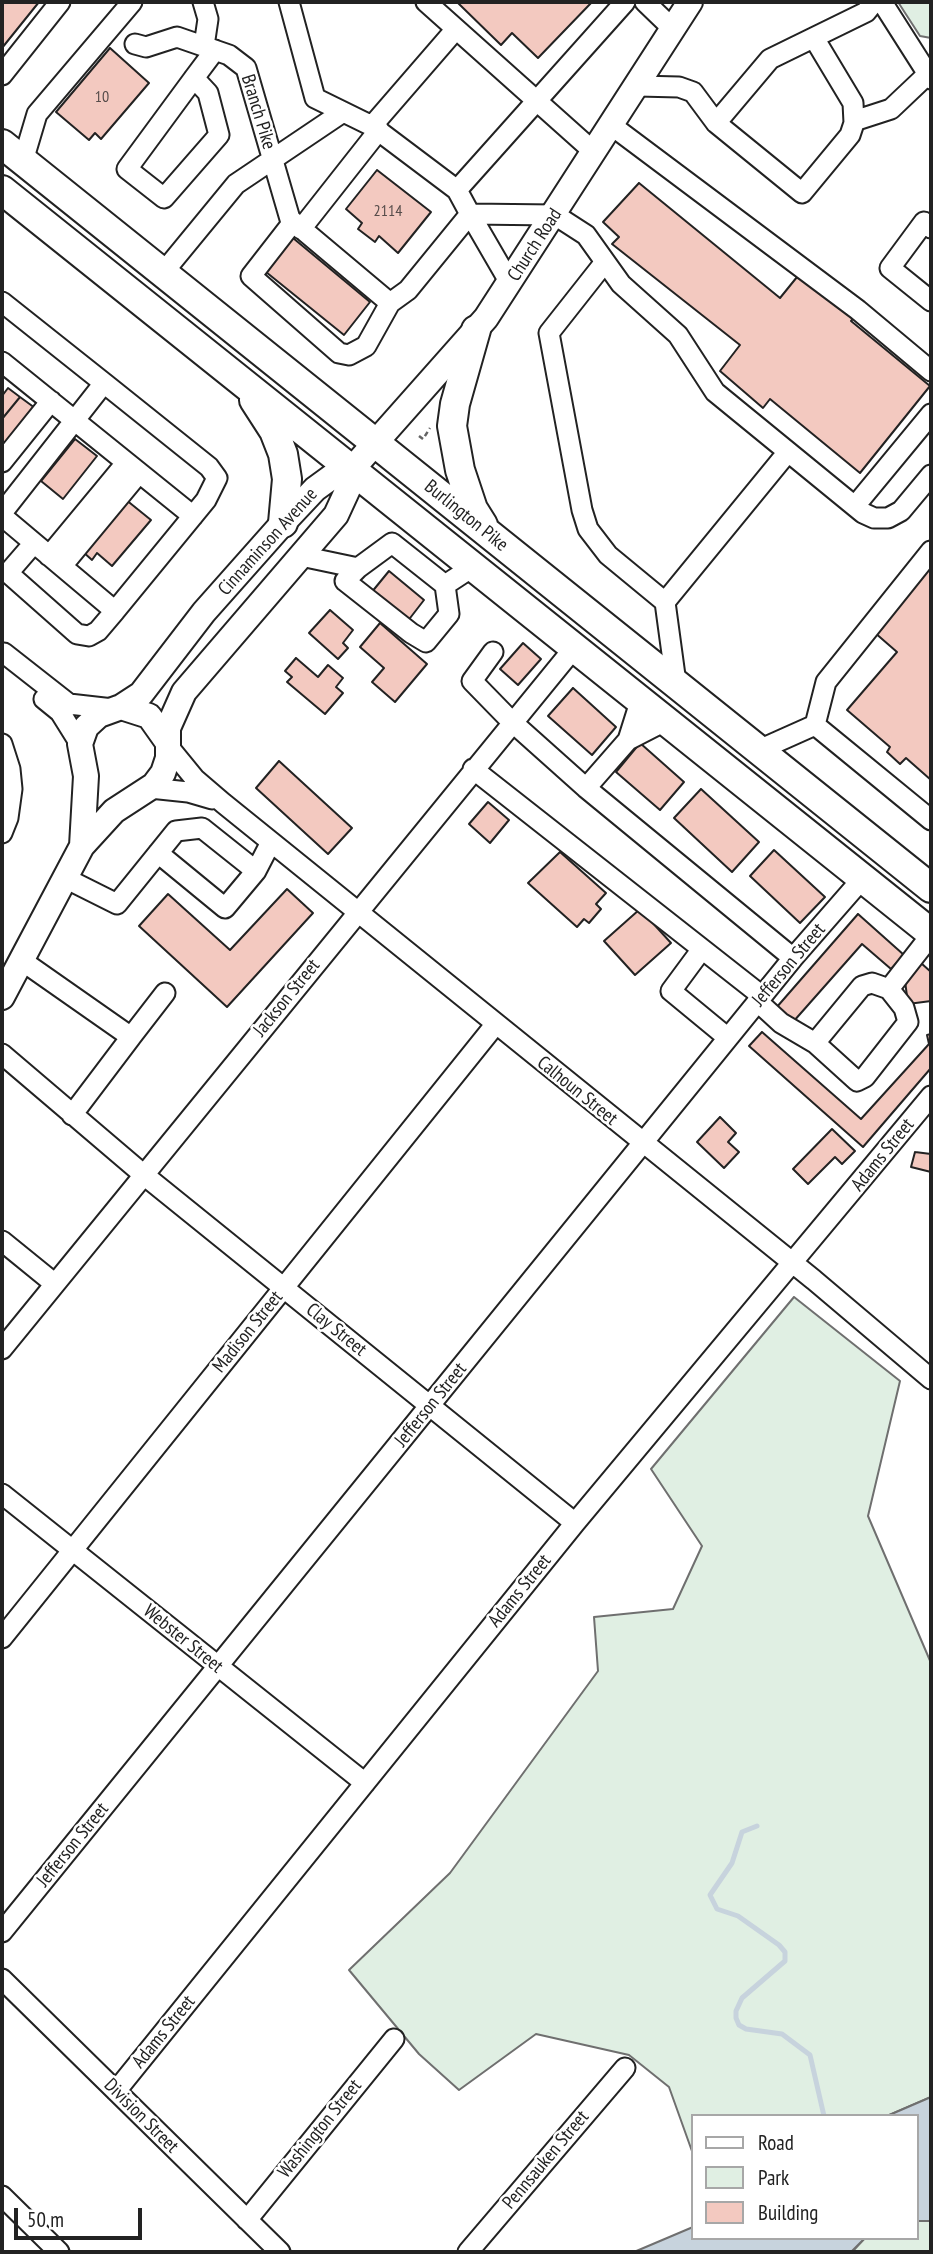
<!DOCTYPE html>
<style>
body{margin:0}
#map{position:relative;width:933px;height:2254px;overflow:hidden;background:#fff;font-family:"PT Sans Narrow",sans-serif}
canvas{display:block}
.frame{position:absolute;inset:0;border:4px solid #222;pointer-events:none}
.legend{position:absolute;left:691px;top:2114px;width:228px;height:126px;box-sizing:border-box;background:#fff;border:2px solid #a7a7a7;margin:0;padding:9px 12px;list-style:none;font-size:21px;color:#222}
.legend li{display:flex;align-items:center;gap:14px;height:35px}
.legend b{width:35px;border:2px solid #a7a7a7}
.scale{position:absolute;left:14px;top:2208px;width:128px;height:32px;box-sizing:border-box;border:4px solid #222;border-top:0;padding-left:9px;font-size:21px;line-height:24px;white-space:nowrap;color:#222;-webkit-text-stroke:5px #fff;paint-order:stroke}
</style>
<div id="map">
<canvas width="933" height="2254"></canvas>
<div class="frame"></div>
<ul class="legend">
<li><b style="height:9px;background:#fff"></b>Road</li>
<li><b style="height:19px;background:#e0efe3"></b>Park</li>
<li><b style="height:19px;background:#f3c9c0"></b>Building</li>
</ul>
<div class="scale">50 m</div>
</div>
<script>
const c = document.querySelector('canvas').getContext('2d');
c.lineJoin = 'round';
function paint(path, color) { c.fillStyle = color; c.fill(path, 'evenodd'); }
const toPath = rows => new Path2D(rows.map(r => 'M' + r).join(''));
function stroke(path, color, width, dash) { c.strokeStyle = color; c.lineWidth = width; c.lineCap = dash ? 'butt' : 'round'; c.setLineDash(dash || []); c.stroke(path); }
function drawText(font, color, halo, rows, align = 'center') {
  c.font = font + ' "PT Sans Narrow",sans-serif'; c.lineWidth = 5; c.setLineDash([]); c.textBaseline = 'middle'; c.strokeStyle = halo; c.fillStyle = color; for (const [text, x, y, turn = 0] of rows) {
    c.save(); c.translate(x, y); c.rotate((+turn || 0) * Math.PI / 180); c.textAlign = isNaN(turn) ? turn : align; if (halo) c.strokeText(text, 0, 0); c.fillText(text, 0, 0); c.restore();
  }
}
const green = toPath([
 [898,2,931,2,931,38,920,36,898,2],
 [794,1297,900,1381,868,1516,931,1663,931,2097,887,2116,693,2116,693,2154,669,2087,629,2055,536,2034,459,2090,419,2054,349,1970,450,1873,598,1671,594,1617,673,1609,702,1546,651,1469,794,1297],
 [917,2221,931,2221,931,2252,852,2252,865,2238,917,2238,917,2221]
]);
paint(green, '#e0efe3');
stroke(green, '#6f6f6f', 2);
const water = toPath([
 [931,2097,931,2221,917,2221,917,2116,887,2116,931,2097],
 [693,2227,693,2238,865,2238,851,2252,634,2252,693,2227]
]);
paint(water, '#c7d3dd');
stroke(water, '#6f6f6f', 2);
stroke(toPath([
 [757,1826,742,1832,732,1863,710,1895,717,1909,738,1916,779,1945,785,1952,785,1961,742,1998,736,2011,736,2018,739,2025,746,2029,782,2034,810,2055,824,2116]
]), '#c7d3dd', 5);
const building = toPath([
 [2,2,39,2,2,48,2,2],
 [592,2,538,58,512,33,501,45,458,3,592,2],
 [110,48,149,83,101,139,95,133,89,140,56,112,110,48],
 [377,170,431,212,398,253,379,236,375,242,358,229,362,223,346,209,377,170],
 [639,183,780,298,797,277,857,314,851,321,930,386,860,473,770,399,763,408,720,371,740,345,612,244,619,237,603,222,639,183],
 [293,238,370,302,344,335,266,272,293,238],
 [8,388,20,397,2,419,2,396,8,388],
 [20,397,35,408,2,450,2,419,20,397],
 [75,439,97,456,63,499,41,481,75,439],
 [125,499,151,520,112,566,97,553,92,560,82,551,125,499],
 [931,565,931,780,906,758,900,764,887,752,890,747,847,710,897,652,874,632,931,565],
 [389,571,424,600,407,622,371,593,389,571],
 [330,610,353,630,343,643,348,648,338,659,309,633,330,610],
 [380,623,427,664,395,702,372,682,384,668,360,647,380,623],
 [523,643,541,659,518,685,500,669,523,643],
 [296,658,318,677,328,665,343,678,336,687,343,693,325,714,287,682,292,677,285,671,296,658],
 [573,688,616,727,592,755,548,716,573,688],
 [640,743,684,782,660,810,616,772,640,743],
 [279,761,352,828,328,854,256,788,279,761],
 [701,789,759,842,732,872,674,818,701,789],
 [488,802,509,820,490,843,469,824,488,802],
 [774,850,825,897,800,923,750,876,774,850],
 [560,852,606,893,596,904,601,909,589,923,584,919,577,927,528,883,560,852],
 [287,889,313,913,227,1007,139,926,168,894,230,950,287,889],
 [640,909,671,943,635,975,604,941,640,909],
 [858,914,904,955,891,969,862,944,793,1022,776,1008,858,914],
 [921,963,931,972,931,1001,908,1004,905,981,921,963],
 [762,1032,861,1119,929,1044,927,1035,931,1034,931,1068,863,1147,749,1046,762,1032],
 [720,1117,736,1133,728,1142,739,1152,724,1168,697,1142,720,1117],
 [832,1129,855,1151,842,1164,835,1157,808,1184,793,1169,832,1129],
 [915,1152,931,1154,931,1172,911,1167,915,1152]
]);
paint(building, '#f3c9c0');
stroke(building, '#222', 2);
const minor = toPath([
 [203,2,208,19,204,46],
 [289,2,315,98,372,126,457,190,625,2],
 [426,2,594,152],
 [645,2,673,29],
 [882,2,931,79],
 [135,44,146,47,177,37,229,55,246,68,290,219,390,303,408,290,470,214,457,190],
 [2,75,60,2],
 [194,78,208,93,219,135,164,198,127,169,194,78,215,50],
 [638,86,679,87,693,92,716,123,802,193,850,135,854,123,853,103,814,38],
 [854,121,891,109,928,74],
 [716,123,770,59,866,12,874,2],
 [611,125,858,310,931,371],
 [372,126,456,29],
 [23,161,37,114,132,2],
 [293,222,251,276,339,353,349,355,366,346,390,303],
 [931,228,924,222,890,268,931,301],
 [301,229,379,130],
 [605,262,549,333,582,510,588,529,608,555,665,602,676,683],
 [162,274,236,184,343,112],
 [510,283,470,214,555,215,586,235,621,284,678,335,715,392,863,513,874,518,888,518,901,511,931,475],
 [2,302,104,383,2,513],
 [2,362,193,516],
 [2,462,51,401],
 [855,506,931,414],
 [2,516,115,611,206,500,217,478,209,467,104,383],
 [34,543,8,573,77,634,89,636,98,631,115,611],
 [49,556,126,463],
 [301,556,358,568,392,543,445,585,474,566],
 [62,566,139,473],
 [358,568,345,581,411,633,426,642,449,614,445,585],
 [665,602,787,453],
 [493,652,472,681,511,721,586,788,793,958],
 [4,653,69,704,113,709],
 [44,699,60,712,80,744],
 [815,725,826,682,931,551],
 [815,725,931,820],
 [628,740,640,702],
 [2,744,10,769,12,789,8,818,2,833],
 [168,746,195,779,223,803,814,1280,931,1379],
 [759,750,815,725],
 [473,769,762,996],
 [150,788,188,792,212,799],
 [586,788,628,740,665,721],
 [158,853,225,908,256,871],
 [65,878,117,904,176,831,202,828,256,871,271,842],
 [702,949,671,991,728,1038],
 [21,960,131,1037,72,1115],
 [757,1001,781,1023,815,1043,862,986,872,983,889,989,931,935],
 [131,1037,165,993],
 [815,1043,857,1081,865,1077,908,1022,904,1008,889,989],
 [2,1054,144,1175,575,1523],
 [2,1241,55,1284],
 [2,1349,574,648],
 [2,1494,365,1783],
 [2,1638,495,1025],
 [2,1932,793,958,862,879],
 [2,1979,280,2252],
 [116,2091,575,1523,931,1096],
 [2,2196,59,2252],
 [247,2220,394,2039],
 [468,2252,625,2068]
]);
const major = toPath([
 [121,707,149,716,166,740],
 [82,846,86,776,80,744,86,727,99,715,121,707,141,694,204,612,283,523,315,489,337,473,353,468,486,318,690,2],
 [2,997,82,846,114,811,154,785,163,773,168,758,168,728,184,692,336,515,348,489,353,468]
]);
const highway = toPath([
 [2,144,931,888],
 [2,190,931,933],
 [476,330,455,404,452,426,460,470,473,509,483,525],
 [254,400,274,431,283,454,287,479,283,523]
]);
stroke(minor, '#222', 23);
stroke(major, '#222', 28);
stroke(highway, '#222', 32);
stroke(toPath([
 [419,436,423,439,430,428]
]), '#646464', 2.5, [5, 3.5]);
stroke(minor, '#fff', 19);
stroke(major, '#fff', 24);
stroke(highway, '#fff', 28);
drawText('16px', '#564c4a', null, [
 ["10",102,97],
 ["2114",388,211]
]);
drawText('19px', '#222', '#fff', [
 ["Branch Pike",258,112,73],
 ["Church Road",535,245,-57],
 ["Burlington Pike",466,516,39],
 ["Cinnaminson Avenue",268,542,-48],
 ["Jefferson Street",789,965,-50],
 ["Jackson Street",287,998,-51],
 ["Calhoun Street",577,1091,39],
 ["Adams Street",883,1155,-51],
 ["Clay Street",336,1330,39],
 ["Madison Street",248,1332,-51],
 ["Jefferson Street",431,1405,-51],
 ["Adams Street",520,1591,-51],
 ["Webster Street",183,1639,39],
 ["Jefferson Street",73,1845,-51],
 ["Adams Street",164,2032,-51],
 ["Division Street",141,2116,45],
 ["Washington Street",320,2129,-51],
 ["Pennsauken Street",546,2160,-50]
]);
</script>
